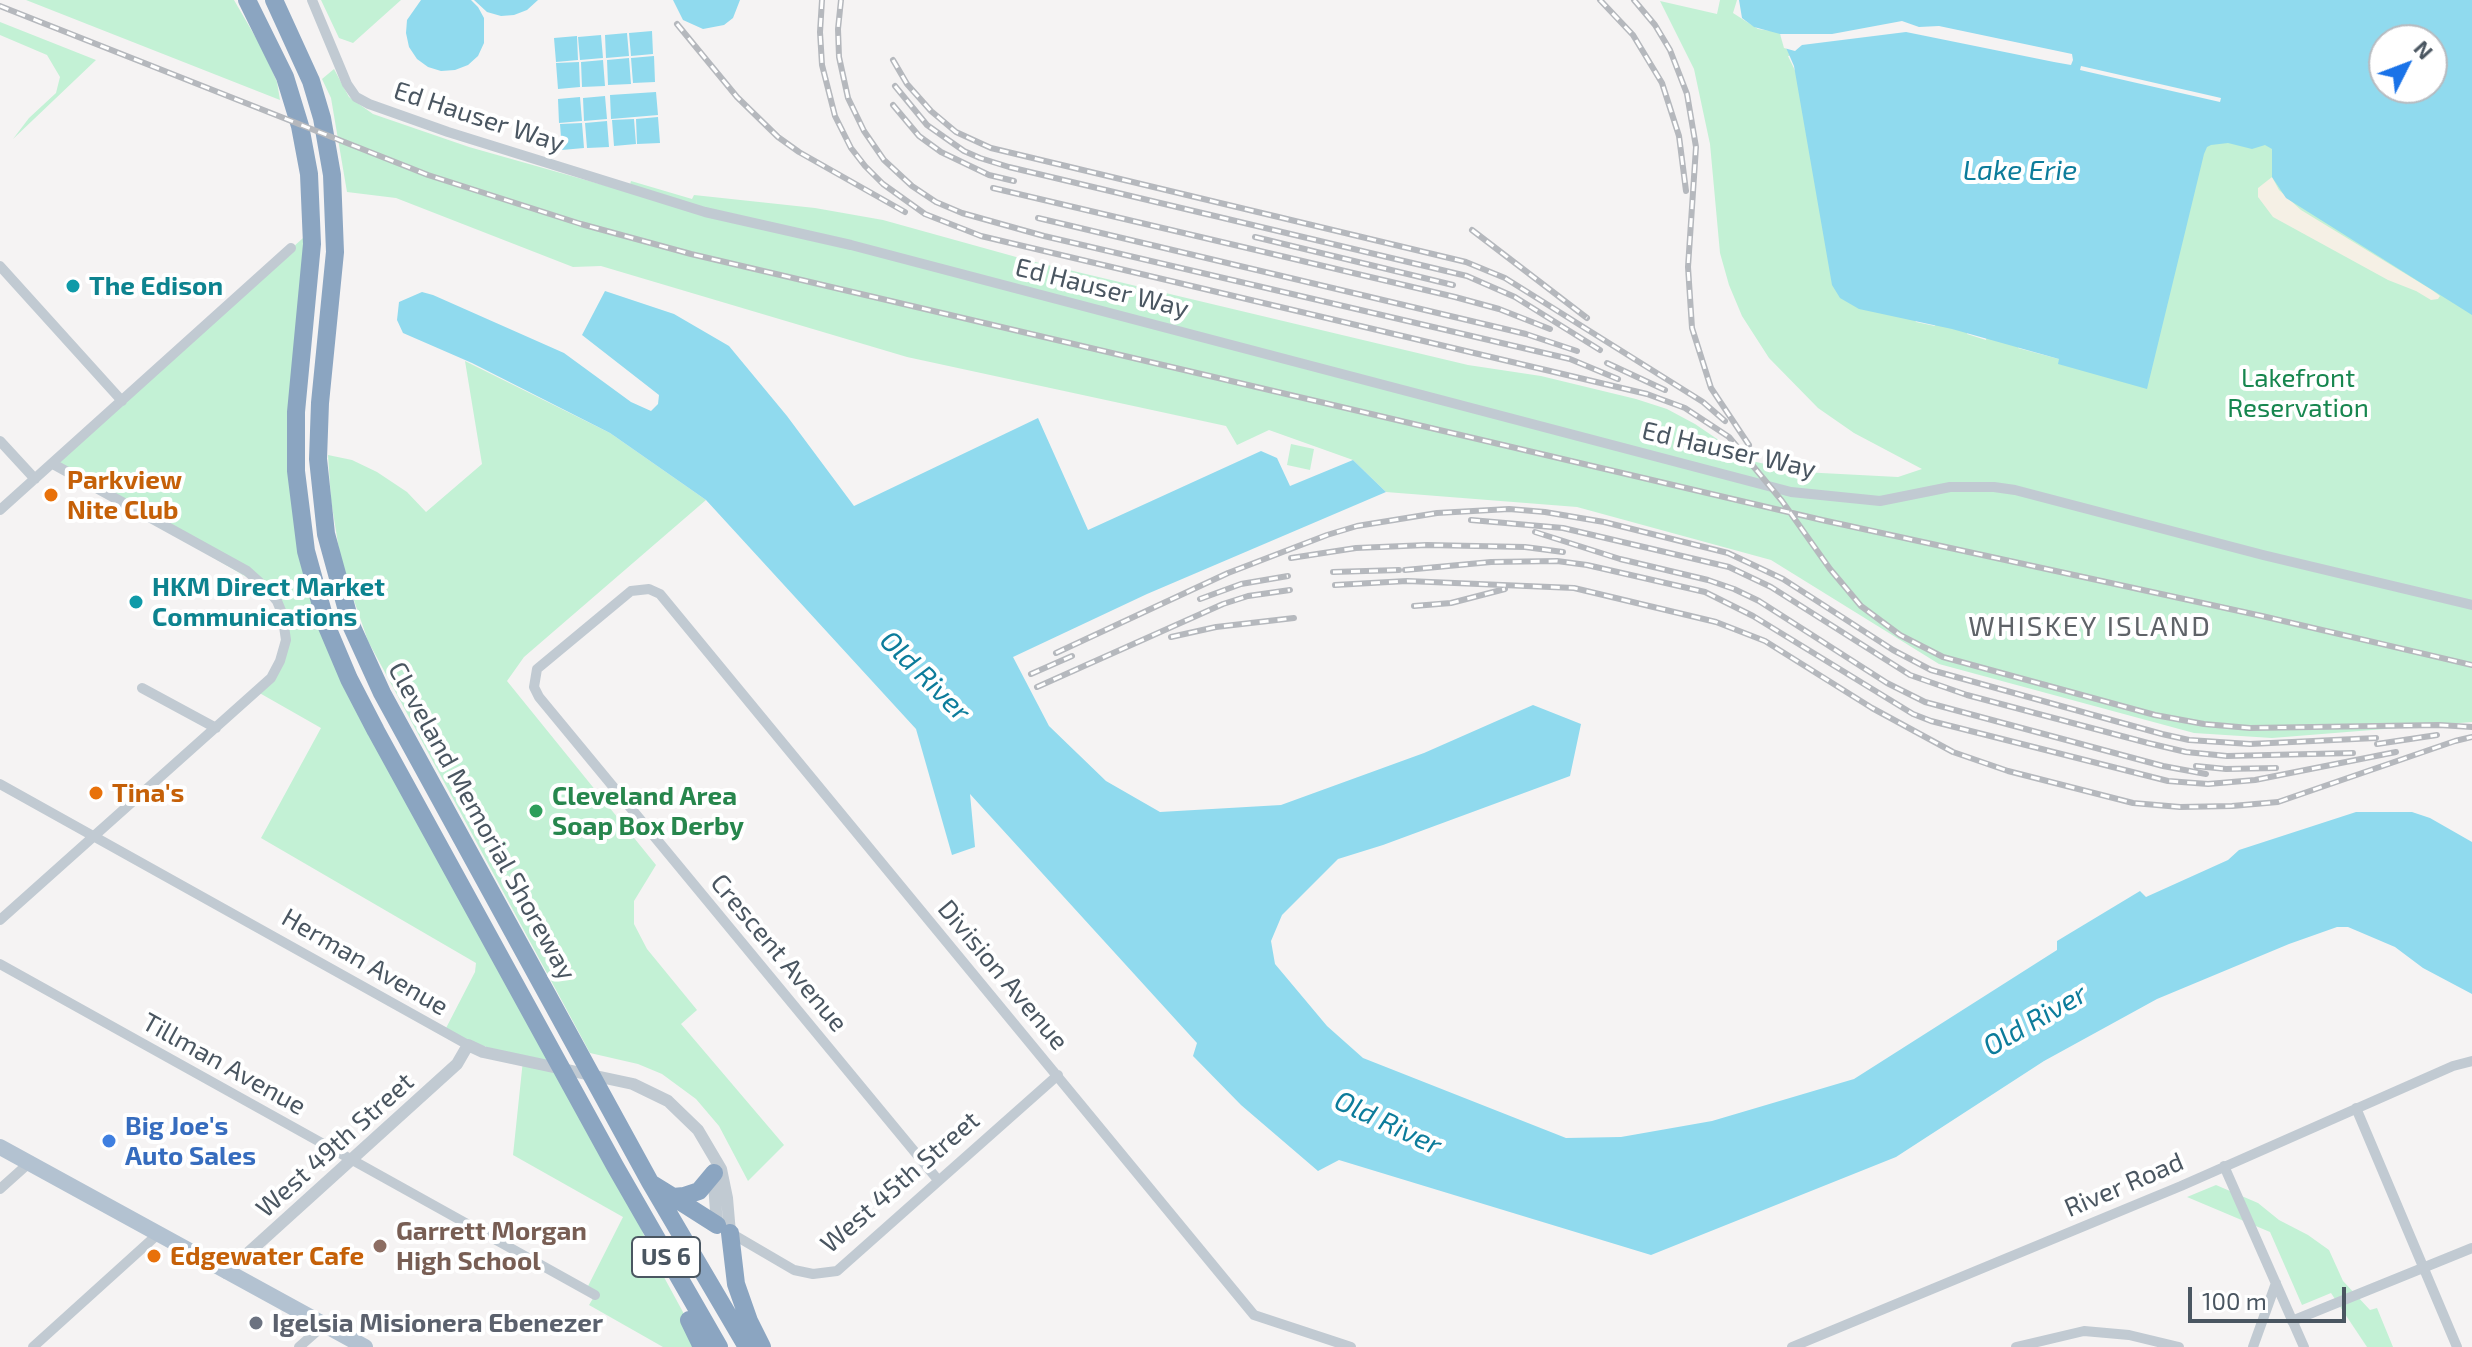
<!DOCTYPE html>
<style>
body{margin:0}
#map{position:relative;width:2472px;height:1347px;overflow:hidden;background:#f5f3f3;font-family:"Exo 2",sans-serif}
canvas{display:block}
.north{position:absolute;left:2368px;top:24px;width:80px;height:80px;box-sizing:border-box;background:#fff;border:2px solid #b7bbc0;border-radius:50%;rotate:48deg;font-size:22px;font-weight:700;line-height:32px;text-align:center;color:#4a5661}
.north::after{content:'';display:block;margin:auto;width:28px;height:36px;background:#1a73e8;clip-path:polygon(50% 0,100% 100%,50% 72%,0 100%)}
.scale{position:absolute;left:2188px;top:1287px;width:158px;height:36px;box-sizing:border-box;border:4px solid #4a5661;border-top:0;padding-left:10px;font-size:24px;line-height:28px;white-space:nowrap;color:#4a5661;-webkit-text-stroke:6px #fff;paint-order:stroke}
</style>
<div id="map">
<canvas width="2472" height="1347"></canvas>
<div class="north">N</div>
<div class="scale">100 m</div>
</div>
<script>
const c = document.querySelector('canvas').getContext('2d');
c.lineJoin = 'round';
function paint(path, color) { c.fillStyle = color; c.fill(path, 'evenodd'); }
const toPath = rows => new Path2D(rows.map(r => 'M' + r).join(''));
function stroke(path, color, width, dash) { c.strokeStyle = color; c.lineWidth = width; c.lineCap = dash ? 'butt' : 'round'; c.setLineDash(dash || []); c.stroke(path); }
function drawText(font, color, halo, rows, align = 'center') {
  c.font = font + ' "Exo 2",sans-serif'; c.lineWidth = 8; c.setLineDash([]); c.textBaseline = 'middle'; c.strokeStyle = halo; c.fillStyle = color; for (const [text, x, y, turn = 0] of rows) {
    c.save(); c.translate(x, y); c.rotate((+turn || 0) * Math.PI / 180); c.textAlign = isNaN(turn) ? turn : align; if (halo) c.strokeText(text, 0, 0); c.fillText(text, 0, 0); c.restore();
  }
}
paint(toPath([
 [26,0,234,0,263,50,277,82,280,100],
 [321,0,401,0,353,43,339,38],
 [1720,0,1737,0,1733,13,1758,29,1872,46,1788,56,1916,322,1935,326,1987,96,2019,103,1967,334,1986,340,2038,111,2070,118,2018,348,2059,359,2200,141,2472,139,2472,722,2272,738,2194,733,1939,664,1771,560,1577,507,1386,492,1353,460,1269,430,1237,445,1226,426,907,357,601,266,573,267,396,198,347,192,331,98,322,79,334,69,349,97,373,114,469,147,628,192,631,181,692,199,694,195,815,208,883,220,1027,260,1468,365,1541,376,1636,399,1667,409,1695,424,1723,443,1733,457,1802,472,1898,477,1922,469,1854,433,1818,408,1769,358,1742,316,1729,285,1720,253,1710,144,1694,69,1660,1,1717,14],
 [0,22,96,60,13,139,29,118,56,93,60,77,47,55,0,35],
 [313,229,295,452,327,627,615,1166,653,1257,702,1347,663,1347,589,1305,595,1295,586,1290,623,1217,513,1155,523,1060,444,1032,475,972,476,963,261,838,321,728,256,691,280,661,282,614,267,589,53,464],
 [465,361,610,433,706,500,524,657,507,681,656,865,634,901,634,924,647,949,697,1010,681,1024,784,1145,748,1181,719,1126,696,1099,662,1074,638,1064,590,1053,368,641,349,586,340,556,331,500,328,455,352,460,377,472,407,492,426,512,482,464],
 [1291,444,1314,449,1310,470,1287,465],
 [2216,1185,2258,1203,2279,1220,2308,1235,2329,1250,2343,1281,2370,1310,2377,1308,2393,1347,2367,1347,2331,1293,2302,1305,2270,1232,2187,1197]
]), '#c3f1d5');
paint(toPath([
 [2272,177,2279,190,2301,210,2432,290,2440,296,2438,299,2431,300,2416,291,2388,280,2273,217,2258,197,2258,188]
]), '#f5f0e5');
paint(toPath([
 [421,0,471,0,478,7,484,18,484,43,478,56,468,65,455,70,441,71,428,67,417,59,409,47,406,33,407,20],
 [474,0,538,0,527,10,514,15,501,16,487,12],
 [673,0,740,0,733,18,724,25,703,29,683,20],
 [1739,0,2472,0,2472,315,2286,198,2272,177,2272,149,2265,145,2252,149,2228,143,2211,145,2207,147,2204,154,2147,389,2058,364,2059,359,1952,329,1859,309,1840,298,1832,285,1794,66,1780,34,1754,27,1742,18],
 [2384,40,2432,40,2432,88,2384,88],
 [652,31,653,54,631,56,629,33],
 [627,33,629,56,606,58,605,35],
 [601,35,603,58,580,60,578,37],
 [577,36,578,60,556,62,554,38],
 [654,56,655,82,633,83,631,58],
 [629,58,631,84,608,85,607,60],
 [603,60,605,86,582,87,581,62],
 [579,62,580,87,558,89,556,63],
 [656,92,658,115,611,119,610,95],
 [605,96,607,119,584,121,583,98],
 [580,97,582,121,559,123,558,99],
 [658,117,660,143,637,144,636,119],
 [634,119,636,144,614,146,612,120],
 [607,121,609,147,587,148,585,123],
 [582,123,584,148,562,150,560,124],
 [605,291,674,314,729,346,787,416,854,506,1038,418,1088,530,1261,451,1277,458,1290,486,1353,460,1386,492,1147,594,1013,657,1049,726,1106,781,1160,812,1281,805,1424,753,1533,705,1581,724,1570,776,1383,845,1338,859,1282,915,1271,941,1275,964,1327,1026,1363,1058,1566,1138,1621,1137,1712,1121,1854,1079,2057,950,2057,941,2140,891,2146,897,2228,860,2239,850,2356,812,2412,812,2430,818,2472,842,2472,994,2423,968,2395,947,2348,927,2337,927,2289,944,2157,999,2044,1061,1896,1157,1651,1255,1339,1160,1318,1171,1241,1105,1193,1056,1197,1043,970,794,975,847,952,855,916,729,706,500,610,433,472,363,403,333,397,320,399,302,422,292,433,295,564,353,631,402,651,411,658,404,659,395,582,335]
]), '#90daee');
paint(toPath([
 [1902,21,1919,27,1939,26,2072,54,2073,60,2071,65,2054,62,1906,32,1802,45,1795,51,1784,48,1780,34,1832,34],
 [2081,66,2221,98,2220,102,2080,70]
]), '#f5f3f3');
stroke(toPath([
 [312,0,347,84,356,97,369,104,448,132,705,212,851,245,1791,492,1880,501,1950,487,1994,487,2015,490,2263,555,2472,605],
 [0,266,122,401],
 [0,441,35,479],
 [0,510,291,248],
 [142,688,216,728],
 [0,784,468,1045],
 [0,920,271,678,280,661,286,640,282,613,277,601,267,589,247,571,53,464],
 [0,964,595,1295],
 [2356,1108,2457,1347],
 [2224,1166,2304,1347],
 [938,1180,539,697,534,687,537,669,631,591,649,589,660,594,1254,1315,1351,1347],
 [0,1189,29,1163],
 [729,1232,794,1270,813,1274,837,1271,1058,1075],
 [2292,1321,2472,1248],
 [33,1347,158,1234],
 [299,1347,325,1324],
 [1792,1347,2181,1186,2453,1066,2472,1061],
 [2016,1347,2084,1331,2129,1335,2179,1347],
 [2253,1347,2276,1283]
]), '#c1cad2', 10);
stroke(toPath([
 [713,1170,717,1225],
 [226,1273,457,1064,468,1045,483,1052,633,1084,668,1101,698,1130,721,1169,727,1198,730,1233]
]), '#c1cad2', 12);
stroke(toPath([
 [0,1147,365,1347]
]), '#b3c2d1', 16);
stroke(toPath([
 [247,0,285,77,300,126,309,174,312,244,296,412,296,471,306,551,327,627,349,679,376,731,615,1166,719,1347],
 [274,0,311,81,322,118,332,175,335,252,320,403,318,459,326,534,351,625,382,693,650,1182,747,1347],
 [652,1184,673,1197,684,1196,699,1191,714,1173],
 [673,1197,717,1225],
 [730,1233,736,1284,749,1321,762,1347],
 [689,1320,702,1347]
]), '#8ba5c1', 18);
const rail = toPath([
 [822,0,820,32,822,65,835,116,851,148,865,166,883,184,925,214,981,236,1647,394,1685,408,1729,437,1782,501,1830,569,1861,606,1900,635,1943,657,2155,715,2204,724,2250,728,2439,725,2472,727],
 [841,0,838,29,839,57,848,98,864,131,884,160,912,186,936,202,962,213,1044,236,1570,359,1618,379],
 [1600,0,1633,35,1662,83,1679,136,1686,191],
 [1634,0,1655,25,1670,50,1687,94,1696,147,1688,267,1692,328,1711,388,1749,445],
 [0,6,428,175,581,224,691,254,1822,520,2262,616,2472,665],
 [677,24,737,97,778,137,799,152,905,212],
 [893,60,907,84,931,111,956,132,991,148,1466,262,1505,278,1703,402,1725,421],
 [895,86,927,125,964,151,980,158,1009,167,1467,276,1515,297,1600,350],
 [893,105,919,136,941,152,989,175,1014,181],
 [993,188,1455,297,1499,309,1550,329],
 [1038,218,1526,334,1577,351],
 [1472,230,1587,318],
 [1255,237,1453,285],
 [1607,363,1665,390],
 [1471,520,1563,528,1729,567,1771,587,1910,675,1967,695,2148,743,2186,752,2227,756,2353,753],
 [1535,532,1620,559,1708,580,1734,589,1759,601,1887,683,1925,702,2163,766,2206,774],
 [1291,558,1356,548,1427,545,1525,547,1563,552],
 [1405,570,1491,562,1557,561,1587,565,1705,592,1753,616,1913,714,1931,721,2168,781,2208,784,2255,780,2396,752],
 [1333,572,1399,570],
 [1335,585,1407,581,1574,588,1716,622,1765,641,1872,708,1953,752,2008,771,2133,803,2180,807,2232,806,2278,802,2455,741,2472,737],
 [1200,599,1241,584,1288,576],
 [1414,606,1451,603,1505,589],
 [1171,637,1216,627,1294,618],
 [1056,653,1228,573,1327,535,1357,526,1437,513,1509,509,1545,512,1604,522,1728,553,1783,579,1893,650,1931,670,2162,734,2189,740,2250,744,2376,738],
 [1031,674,1072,656],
 [1037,687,1223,604,1248,596,1290,590],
 [2377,744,2437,735],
 [2196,766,2226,769,2276,768]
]);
stroke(rail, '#b5b8bd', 6);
stroke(rail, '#fff', 3, [9]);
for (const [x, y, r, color] of [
 [73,286,8,"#0f9aa8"],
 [51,495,8,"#e8710a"],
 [136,602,8,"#0f9aa8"],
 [96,793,8,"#e8710a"],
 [536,811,8,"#2e9e5b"],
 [109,1141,8,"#3f7fe0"],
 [380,1246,8,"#8d6e63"],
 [154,1256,8,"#e8710a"],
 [256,1323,8,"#6b7280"]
]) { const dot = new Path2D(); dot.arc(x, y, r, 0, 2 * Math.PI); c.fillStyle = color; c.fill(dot); stroke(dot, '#fff', 3); }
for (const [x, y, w] of [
 [666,1257,68]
]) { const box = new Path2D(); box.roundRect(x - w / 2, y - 20, w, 40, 6); c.fillStyle = '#fff'; c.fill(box); stroke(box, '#4a5661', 2); }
drawText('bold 24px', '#4a5661', null, [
 ["US 6",666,1257]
]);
drawText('26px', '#4a5661', '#fff', [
 ["Ed Hauser Way",479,117,18],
 ["Ed Hauser Way",1102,288,14],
 ["Ed Hauser Way",1729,450,13],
 ["Cleveland Memorial Shoreway",482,821,61],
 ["Crescent Avenue",779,953,50],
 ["Herman Avenue",365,962,30],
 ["Division Avenue",1003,975,50],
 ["Tillman Avenue",224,1064,29],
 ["West 49th Street",335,1145,-42],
 ["West 45th Street",900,1182,-41],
 ["River Road",2124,1185,-23]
]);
drawText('bold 26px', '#0d838f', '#fff', [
 ["The Edison",89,286],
 ["HKM Direct Market",152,587],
 ["Communications",152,617]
], 'left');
drawText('26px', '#17864f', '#fff', [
 ["Lakefront",2298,378],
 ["Reservation",2298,408]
]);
drawText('bold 26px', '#c56008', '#fff', [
 ["Parkview",67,480],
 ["Nite Club",67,510],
 ["Tina's",112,793],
 ["Edgewater Cafe",170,1256]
], 'left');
drawText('bold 26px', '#27864d', '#fff', [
 ["Cleveland Area",552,796],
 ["Soap Box Derby",552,826]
], 'left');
drawText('bold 26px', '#366cbe', '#fff', [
 ["Big Joe's",125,1126],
 ["Auto Sales",125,1156]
], 'left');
drawText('bold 26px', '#785e54', '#fff', [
 ["Garrett Morgan",396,1231],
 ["High School",396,1261]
], 'left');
drawText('bold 26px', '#5b616d', '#fff', [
 ["Igelsia Misionera Ebenezer",272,1323]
], 'left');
drawText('italic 28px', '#0c7c9b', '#fff', [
 ["Lake Erie",2020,171],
 ["Old River",925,676,45],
 ["Old River",2035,1020,-30],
 ["Old River",1388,1123,25]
]);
c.letterSpacing = '2px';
drawText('28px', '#5f6368', '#fff', [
 ["WHISKEY ISLAND",2090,627]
]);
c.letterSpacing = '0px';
</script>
